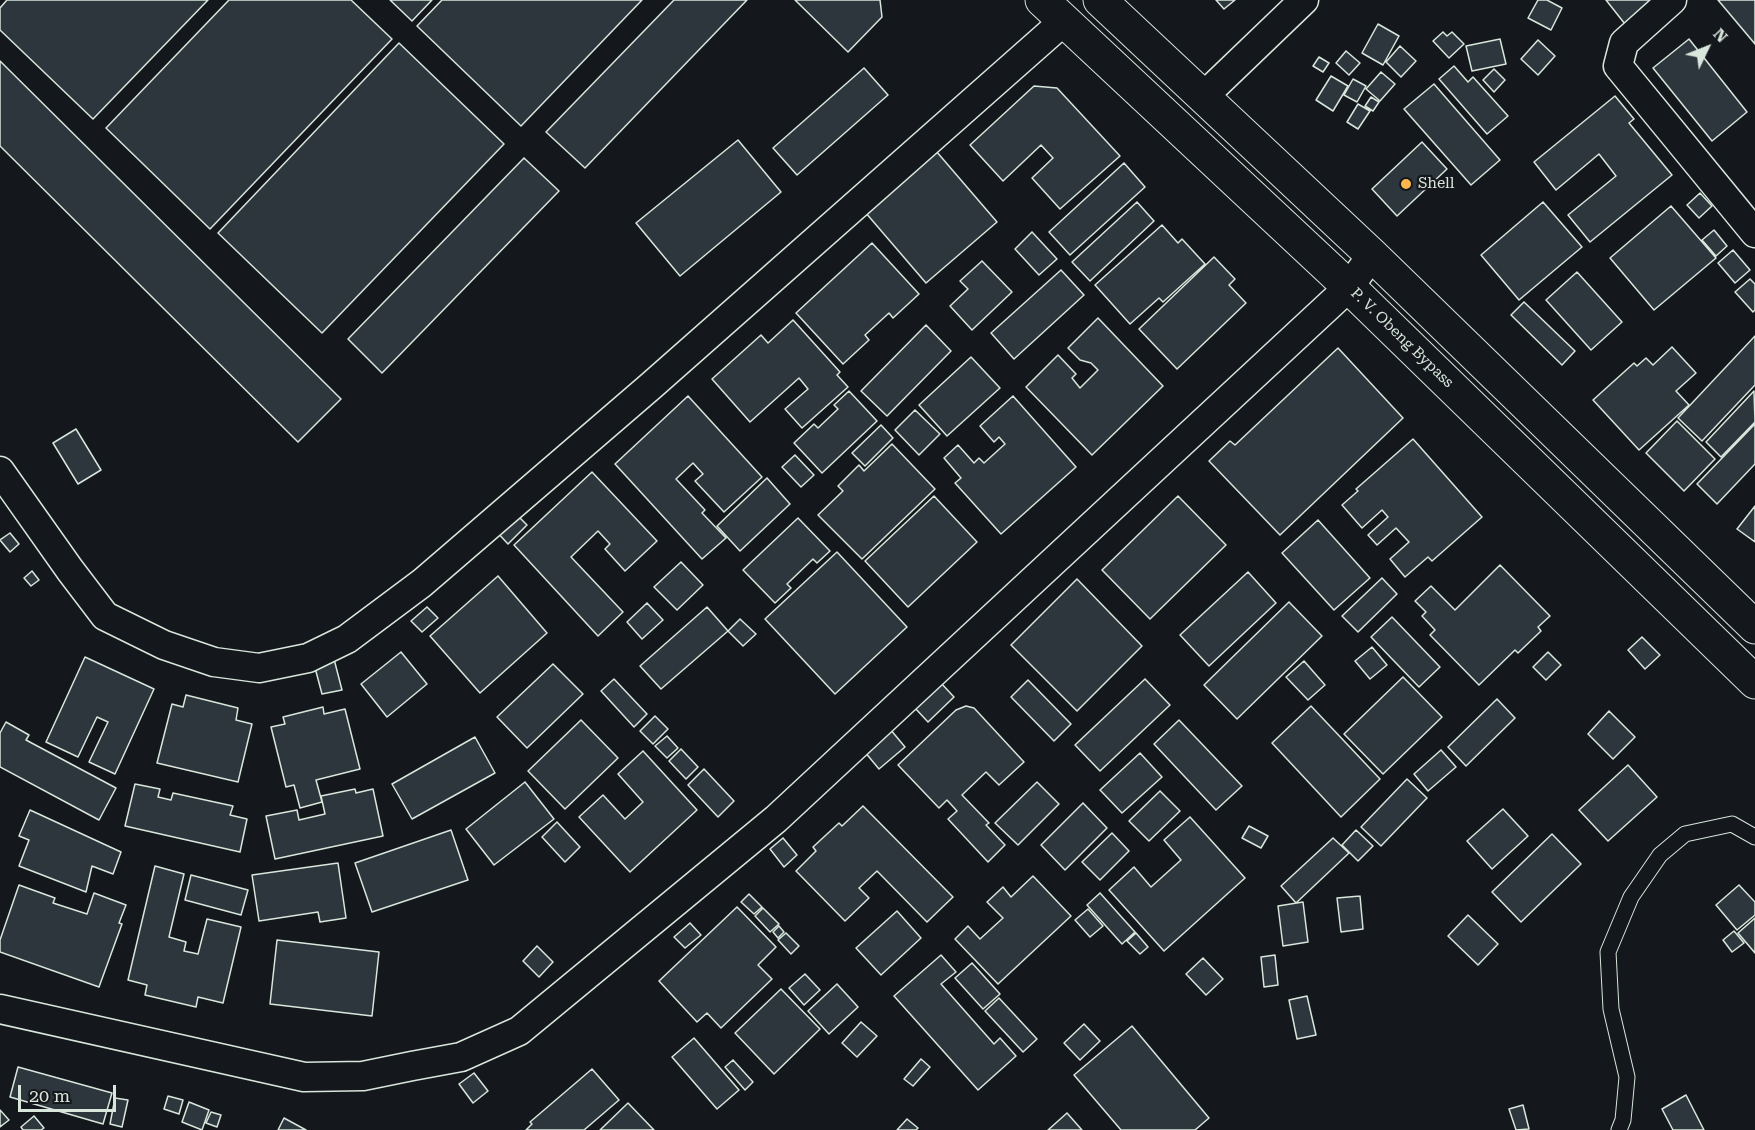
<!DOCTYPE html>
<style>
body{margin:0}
#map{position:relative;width:1755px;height:1130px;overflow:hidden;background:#14181c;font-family:"Roboto Serif",serif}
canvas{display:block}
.north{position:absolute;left:1677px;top:18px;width:60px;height:60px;-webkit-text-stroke:4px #14181c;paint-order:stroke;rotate:47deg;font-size:16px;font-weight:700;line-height:24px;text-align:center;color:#d8e6dc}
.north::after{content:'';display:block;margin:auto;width:21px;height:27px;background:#d8e6dc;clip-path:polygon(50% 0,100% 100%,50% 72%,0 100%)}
.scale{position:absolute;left:18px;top:1085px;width:98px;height:27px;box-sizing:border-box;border:3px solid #d8e6dc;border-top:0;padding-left:8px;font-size:18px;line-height:21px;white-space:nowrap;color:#d8e6dc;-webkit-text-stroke:4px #14181c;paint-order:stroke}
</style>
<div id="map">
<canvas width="1755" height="1130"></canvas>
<div class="north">N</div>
<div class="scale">20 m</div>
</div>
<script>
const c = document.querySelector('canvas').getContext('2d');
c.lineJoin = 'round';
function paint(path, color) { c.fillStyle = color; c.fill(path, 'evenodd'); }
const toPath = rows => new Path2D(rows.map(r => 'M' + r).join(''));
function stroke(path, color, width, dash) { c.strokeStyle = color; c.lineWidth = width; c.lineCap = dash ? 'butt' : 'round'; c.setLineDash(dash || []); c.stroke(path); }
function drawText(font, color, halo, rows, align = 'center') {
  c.font = font + ' "Roboto Serif",serif'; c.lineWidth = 4.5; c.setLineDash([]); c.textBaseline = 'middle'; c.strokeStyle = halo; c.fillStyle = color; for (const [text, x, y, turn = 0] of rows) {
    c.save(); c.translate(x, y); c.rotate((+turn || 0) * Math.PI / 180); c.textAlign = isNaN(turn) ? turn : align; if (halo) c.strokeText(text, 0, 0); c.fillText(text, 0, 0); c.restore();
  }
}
const building = toPath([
 [7,0,208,0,93,119,0,30,0,8,7,0],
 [229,0,351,0,392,39,210,229,106,128,229,0],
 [390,0,432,0,412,21,390,0],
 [442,0,642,0,521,126,417,26,442,0],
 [674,0,747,0,585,168,546,132,674,0],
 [795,0,880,0,882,17,848,52,795,0],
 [1216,0,1235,0,1224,9,1216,0],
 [1538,0,1547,0,1562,8,1551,30,1528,18,1538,0],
 [1606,0,1653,0,1625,24,1606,0],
 [1718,0,1755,0,1755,44,1718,0],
 [1378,24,1399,36,1383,65,1362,53,1378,24],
 [1443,32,1447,36,1452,32,1464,44,1449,58,1433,41,1443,32],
 [1500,39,1506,64,1472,71,1466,46,1500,39],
 [1689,39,1747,112,1712,141,1653,68,1689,39],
 [1538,40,1555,56,1538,75,1521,59,1538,40],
 [399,43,504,144,322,333,218,233,399,43],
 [1400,46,1416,61,1401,77,1386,62,1400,46],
 [1346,51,1360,63,1349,75,1336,63,1346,51],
 [1319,57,1329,63,1323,72,1313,66,1319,57],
 [0,61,341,399,298,442,0,146,0,61],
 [1454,66,1468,82,1473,77,1508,116,1487,134,1439,79,1454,66],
 [864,68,888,95,797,175,773,148,864,68],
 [1494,69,1505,80,1494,92,1483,80,1494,69],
 [1381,72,1395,84,1380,101,1366,89,1381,72],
 [1331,76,1348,86,1333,111,1316,100,1331,76],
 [1353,79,1366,86,1357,102,1344,95,1353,79],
 [1434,84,1500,160,1471,185,1404,109,1434,84],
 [1034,86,1057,88,1120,156,1060,209,1032,178,1053,158,1041,145,1003,181,970,145,1034,86],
 [1615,96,1634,119,1629,123,1672,175,1590,242,1568,215,1616,176,1599,154,1556,190,1534,162,1615,96],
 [1371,97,1379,102,1373,111,1365,106,1371,97],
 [1358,104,1370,111,1358,129,1347,122,1358,104],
 [738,140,781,192,680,276,636,223,738,140],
 [1422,142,1447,169,1397,216,1372,189,1422,142],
 [930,144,997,222,926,283,859,205,930,144],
 [524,158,559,191,382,373,348,339,524,158],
 [1124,163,1145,187,1070,255,1049,232,1124,163],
 [1700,193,1712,206,1699,218,1687,205,1700,193],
 [1137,202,1154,221,1090,281,1072,262,1137,202],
 [1543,202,1582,247,1519,300,1481,255,1543,202],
 [1671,206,1716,258,1654,310,1610,258,1671,206],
 [1162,225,1178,243,1182,239,1205,264,1163,302,1159,298,1130,324,1095,285,1162,225],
 [1714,230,1727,246,1716,256,1702,240,1714,230],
 [1032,232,1057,259,1039,275,1015,249,1032,232],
 [872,243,919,294,893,318,889,313,865,335,869,340,843,364,796,313,872,243],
 [1733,250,1750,270,1735,283,1718,263,1733,250],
 [1214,257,1235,279,1229,285,1246,303,1177,369,1139,329,1214,257],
 [982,261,1012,292,972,330,950,306,968,289,960,281,982,261],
 [1061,270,1084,295,1014,359,991,333,1061,270],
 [1577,272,1622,322,1591,350,1546,300,1577,272],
 [1750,279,1755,284,1755,310,1753,312,1735,292,1750,279],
 [1524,302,1575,351,1562,365,1511,315,1524,302],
 [1098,318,1163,386,1092,455,1026,387,1058,355,1076,374,1072,378,1080,388,1098,370,1091,363,1080,360,1068,348,1098,318],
 [793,320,840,372,837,375,848,387,802,428,785,409,808,389,799,378,750,422,712,379,761,335,768,343,793,320],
 [926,325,951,351,887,416,861,391,926,325],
 [1755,336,1755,385,1702,441,1678,418,1755,336],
 [1672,347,1696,373,1676,391,1689,405,1639,450,1593,400,1634,363,1637,366,1646,358,1653,365,1672,347],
 [1338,348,1403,418,1280,535,1209,461,1230,441,1235,445,1338,348],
 [971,357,1000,388,947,436,919,405,971,357],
 [849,391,877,421,822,473,794,443,814,424,818,428,838,409,834,405,849,391],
 [1754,391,1755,422,1721,457,1706,442,1754,391],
 [688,396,762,477,724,512,695,481,703,474,693,463,676,479,705,510,702,513,726,538,702,559,615,464,688,396],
 [1013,396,1076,467,1001,534,955,483,961,478,944,458,958,445,974,463,979,458,984,463,1005,444,999,437,994,442,980,426,1013,396],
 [915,410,940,434,919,455,895,430,915,410],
 [1677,421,1715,459,1684,491,1646,453,1677,421],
 [1755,424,1755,464,1717,504,1697,484,1755,424],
 [881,425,893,438,865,466,852,453,881,425],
 [76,429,101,470,78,484,53,443,76,429],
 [1413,439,1482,517,1432,561,1428,557,1405,577,1390,559,1409,542,1396,528,1377,545,1368,535,1388,517,1382,510,1362,528,1342,505,1358,491,1356,489,1413,439],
 [892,444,935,489,862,559,818,515,843,491,838,486,859,465,864,471,892,444],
 [795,455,814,475,801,487,782,467,795,455],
 [592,472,657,541,625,571,605,549,610,544,598,531,571,557,623,612,598,636,514,545,592,472],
 [767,478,790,504,740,551,717,526,767,478],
 [934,496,977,542,908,607,865,561,934,496],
 [1178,496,1226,545,1150,619,1102,570,1178,496],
 [1755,506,1755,542,1737,529,1755,506],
 [514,512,527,525,508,544,495,530,514,512],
 [798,518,830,551,817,563,813,559,787,584,791,588,775,603,743,570,798,518],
 [1318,520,1370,578,1334,610,1282,553,1318,520],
 [10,533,19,544,10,552,0,540,10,533],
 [837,552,907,627,835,694,765,619,837,552],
 [681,562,703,585,677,610,654,587,681,562],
 [1500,565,1550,616,1538,627,1541,631,1518,653,1515,650,1479,685,1430,635,1435,630,1422,616,1426,612,1415,601,1431,586,1455,610,1500,565],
 [32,571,39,580,31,586,24,578,32,571],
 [1248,572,1276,603,1209,666,1180,635,1248,572],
 [498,576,547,633,480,693,430,636,498,576],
 [1382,578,1397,594,1358,632,1342,616,1382,578],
 [1077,579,1142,646,1077,711,1011,645,1077,579],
 [1289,602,1322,636,1237,719,1204,685,1289,602],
 [647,603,663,620,642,639,627,622,647,603],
 [427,607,438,618,422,632,411,621,427,607],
 [707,607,728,631,661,689,640,666,707,607],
 [1392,617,1440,667,1419,687,1371,637,1392,617],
 [740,619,756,634,743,646,728,631,740,619],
 [1642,637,1660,655,1645,669,1628,650,1642,637],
 [1372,647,1387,665,1370,679,1355,661,1372,647],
 [401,652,427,684,387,717,361,684,401,652],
 [1548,652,1561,665,1546,680,1533,667,1548,652],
 [85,657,154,689,115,774,89,762,108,722,97,717,78,757,46,742,85,657],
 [334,659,342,690,322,694,314,664,334,659],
 [1304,661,1325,685,1308,700,1286,677,1304,661],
 [553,664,583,694,527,748,497,717,553,664],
 [1403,677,1442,717,1383,774,1344,734,1403,677],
 [614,679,647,714,634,727,601,691,614,679],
 [1145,679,1170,705,1100,771,1075,745,1145,679],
 [1028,680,1071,724,1054,741,1011,697,1028,680],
 [940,682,954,697,928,722,914,707,940,682],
 [186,695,238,708,236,720,252,724,238,782,157,763,172,704,183,707,186,695],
 [1497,699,1515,718,1466,766,1448,747,1497,699],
 [966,706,974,708,1024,762,999,785,986,772,962,795,989,823,986,825,1005,845,988,862,948,819,957,811,947,800,939,808,898,765,956,710,966,706],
 [1311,706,1380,779,1341,817,1272,743,1311,706],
 [323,707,324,714,345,709,360,769,316,780,322,802,300,808,294,785,286,787,271,727,285,724,283,717,323,707],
 [1609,711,1635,737,1613,759,1588,734,1609,711],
 [655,716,668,729,653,744,640,731,655,716],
 [581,720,618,758,565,809,528,771,581,720],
 [1179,720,1242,786,1216,810,1154,744,1179,720],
 [6,722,29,735,26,740,116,788,99,820,0,767,0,733,6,722],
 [890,729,905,747,879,769,864,751,890,729],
 [667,736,678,748,667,758,655,746,667,736],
 [475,737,495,773,412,819,392,784,475,737],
 [681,749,698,767,686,779,669,761,681,749],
 [1441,750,1456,767,1428,791,1414,774,1441,750],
 [643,751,697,810,630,872,579,817,603,795,625,819,643,802,618,774,643,751],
 [1140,753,1162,777,1122,813,1100,790,1140,753],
 [1628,765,1657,797,1608,841,1579,810,1628,765],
 [704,769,734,801,718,817,688,785,704,769],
 [1407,779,1427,798,1381,846,1361,827,1407,779],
 [525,782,554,819,494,865,466,829,525,782],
 [1037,782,1059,804,1018,845,995,823,1037,782],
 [135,784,160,789,158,797,171,800,173,793,233,806,230,815,247,819,240,852,125,826,135,784],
 [355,789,356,793,373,789,383,836,275,859,266,816,297,810,299,820,325,814,321,796,355,789],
 [1160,791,1180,811,1149,841,1129,821,1160,791],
 [1083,803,1107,828,1065,870,1041,845,1083,803],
 [863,806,953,897,927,922,877,871,859,888,869,898,845,921,796,871,816,851,813,847,839,823,842,826,863,806],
 [1503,809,1528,836,1492,869,1467,841,1503,809],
 [30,810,121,852,113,874,92,866,86,892,19,866,29,840,19,836,30,810],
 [1190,817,1245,878,1164,951,1109,890,1134,867,1151,887,1181,860,1164,840,1190,817],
 [557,822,580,847,565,862,542,837,557,822],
 [1249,826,1268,836,1261,848,1242,838,1249,826],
 [451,830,468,880,372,912,355,863,451,830],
 [1356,830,1373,846,1358,861,1342,845,1356,830],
 [1112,833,1129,851,1100,880,1082,862,1112,833],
 [1552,834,1581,864,1521,922,1492,892,1552,834],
 [783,838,797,855,784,867,770,849,783,838],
 [1333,838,1349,853,1296,903,1281,886,1333,838],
 [338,863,346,918,320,922,318,912,259,921,252,875,338,863],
 [155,866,184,874,169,937,186,942,184,951,198,954,207,919,241,927,223,1003,198,997,196,1007,145,995,147,985,128,980,155,866],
 [191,875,248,890,241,915,185,900,191,875],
 [1033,876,1071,916,998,984,955,939,968,926,980,939,1003,918,987,902,1003,887,1011,897,1033,876],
 [19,885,55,898,53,903,87,914,94,893,126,905,119,923,122,924,99,987,0,952,0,940,19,885],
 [1739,885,1755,902,1755,915,1737,930,1716,905,1739,885],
 [1100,893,1135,932,1122,944,1087,905,1100,893],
 [749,894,762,907,754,914,741,902,749,894],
 [1360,896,1363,929,1341,932,1337,898,1360,896],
 [1303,902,1308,942,1283,946,1278,906,1303,902],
 [737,907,776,947,758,965,772,979,721,1028,707,1013,697,1022,659,981,737,907],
 [763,908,779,924,770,932,755,916,763,908],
 [1088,909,1103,926,1090,937,1075,920,1088,909],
 [897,911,921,938,881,975,856,948,897,911],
 [1468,915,1498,944,1478,965,1448,936,1468,915],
 [1755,918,1755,953,1738,933,1755,918],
 [690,923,701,935,685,948,674,937,690,923],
 [779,926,784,932,778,938,773,932,779,926],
 [1734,931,1744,943,1732,952,1723,940,1734,931],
 [786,933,799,946,791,954,778,940,786,933],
 [1136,933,1148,947,1140,954,1127,941,1136,933],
 [277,940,379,952,372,1016,270,1004,277,940],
 [537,946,553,962,539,977,523,961,537,946],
 [941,955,956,972,941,984,994,1044,1000,1038,1016,1056,978,1090,894,996,941,955],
 [1275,955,1278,985,1264,987,1261,957,1275,955],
 [1203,958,1223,979,1206,995,1186,974,1203,958],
 [972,963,1000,994,983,1009,955,978,972,963],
 [805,974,820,990,804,1005,789,988,805,974],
 [837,984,858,1007,829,1034,808,1011,837,984],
 [781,989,820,1029,774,1074,735,1033,781,989],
 [1307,996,1316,1035,1297,1039,1289,1000,1307,996],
 [999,998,1037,1039,1023,1052,985,1011,999,998],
 [861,1022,877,1036,857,1057,842,1043,861,1022],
 [1084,1024,1100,1041,1080,1060,1064,1043,1084,1024],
 [1132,1026,1209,1118,1195,1130,1121,1130,1074,1075,1132,1026],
 [694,1038,739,1090,717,1109,672,1057,694,1038],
 [921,1059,930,1067,913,1086,904,1079,921,1059],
 [733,1060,753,1082,745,1090,725,1067,733,1060],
 [18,1067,112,1093,103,1124,10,1097,18,1067],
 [592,1069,619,1100,584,1130,526,1130,532,1124,530,1122,592,1069],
 [474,1073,488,1091,473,1103,459,1084,474,1073],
 [1686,1095,1704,1130,1673,1130,1662,1109,1686,1095],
 [168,1096,183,1100,179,1114,164,1109,168,1096],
 [115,1098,128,1100,122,1127,110,1124,115,1098],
 [189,1102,209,1110,202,1130,182,1122,189,1102],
 [628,1103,654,1130,600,1130,628,1103],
 [1523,1105,1529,1129,1516,1130,1509,1109,1523,1105],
 [0,1110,9,1120,0,1127,0,1110],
 [211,1112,221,1115,217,1127,206,1123,211,1112],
 [1067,1113,1082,1130,1048,1130,1067,1113],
 [34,1116,44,1128,41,1130,23,1130,21,1127,34,1116],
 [284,1118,306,1130,278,1130,284,1118],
 [907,1119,918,1128,916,1130,897,1130,907,1119]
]);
paint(building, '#2c363c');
stroke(building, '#d8e6dc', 1.5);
const lane = toPath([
 [1619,1130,1623,1120,1627,1077,1611,1009,1608,952,1631,897,1660,855,1685,834,1732,824,1755,837]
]);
const street = toPath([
 [1672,0,1624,43,1618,66,1755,233],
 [1204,96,1304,0],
 [0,471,70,570,105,616,164,645,214,662,259,668,308,658,347,639,422,583,652,385,1064,21],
 [0,1009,304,1077,363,1076,412,1066,461,1057,519,1031,776,819,1349,287,1372,255]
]);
const highway = toPath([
 [1042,0,1349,287,1755,682],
 [1100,0,1372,255,1755,627]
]);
stroke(lane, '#d8e6dc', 17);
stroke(street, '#d8e6dc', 31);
stroke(highway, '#d8e6dc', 35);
stroke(lane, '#14181c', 15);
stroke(street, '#14181c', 28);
stroke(highway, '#14181c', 33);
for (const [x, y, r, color] of [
 [1406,184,6,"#ffb74d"]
]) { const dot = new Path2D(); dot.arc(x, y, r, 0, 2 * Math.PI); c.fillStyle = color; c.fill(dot); stroke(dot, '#14181c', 2); }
drawText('15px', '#d8e6dc', '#14181c', [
 ["Shell",1418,184]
], 'left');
drawText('15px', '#d8e6dc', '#14181c', [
 ["P. V. Obeng Bypass",1402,338,44]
]);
</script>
